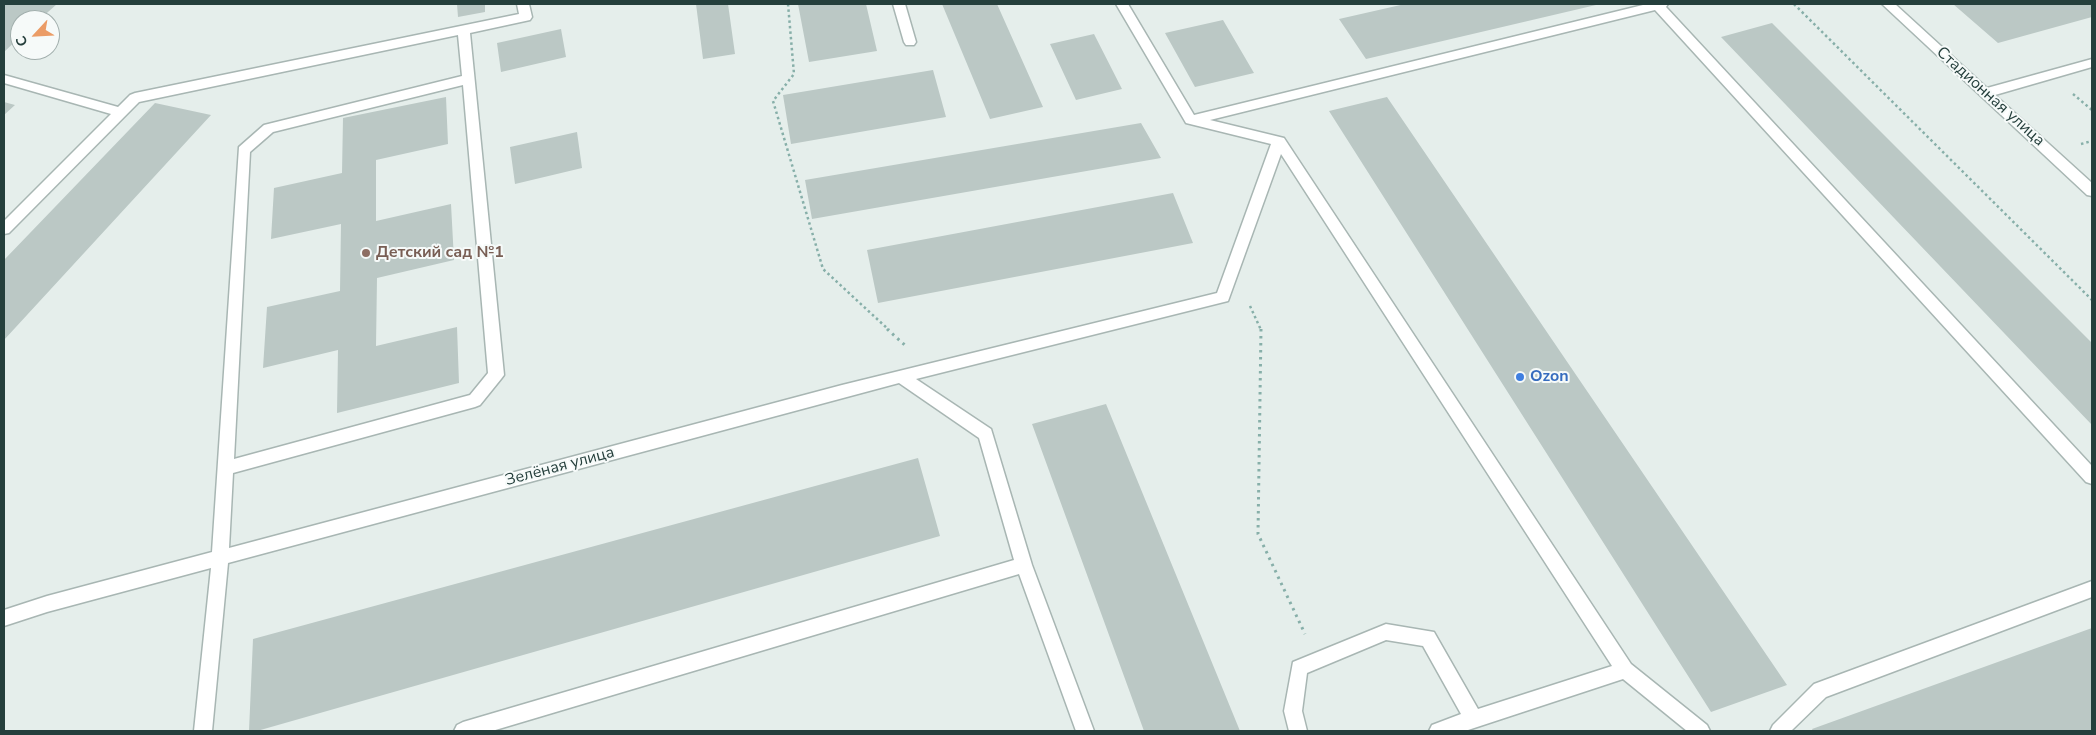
<!DOCTYPE html>
<meta charset="utf-8">
<style>
body{margin:0}
#map{position:relative;width:2096px;height:735px;overflow:hidden;background:#e5eeeb;font-family:"Nunito Sans",sans-serif}
canvas{display:block}
.frame{position:absolute;inset:0;border:5px solid #253f3c;pointer-events:none}
.north{position:absolute;left:10px;top:10px;width:50px;height:50px;box-sizing:border-box;background:#f6faf9;border:1px solid #a2afad;border-radius:50%;rotate:245deg;font-size:14px;font-weight:700;line-height:20px;text-align:center;color:#253f3c}
.north::after{content:'';display:block;margin:auto;width:18px;height:22px;background:#eb9c66;clip-path:polygon(50% 0,100% 100%,50% 72%,0 100%)}
</style>
<div id="map">
<canvas width="2096" height="735"></canvas>
<div class="frame"></div>
<div class="north">С</div>
</div>
<script>
const c = document.querySelector('canvas').getContext('2d');
c.lineJoin = 'round';
function paint(path, color) { c.fillStyle = color; c.fill(path, 'evenodd'); }
const toPath = rows => new Path2D(rows.map(r => 'M' + r).join(''));
function stroke(path, color, width, dash) { c.strokeStyle = color; c.lineWidth = width; c.lineCap = dash ? 'butt' : 'round'; c.setLineDash(dash || []); c.stroke(path); }
function drawText(font, color, halo, rows, align = 'center') {
  c.font = font + ' "Nunito Sans",sans-serif'; c.lineWidth = 4; c.setLineDash([]); c.textBaseline = 'middle'; c.strokeStyle = halo; c.fillStyle = color; for (const [text, x, y, turn = 0] of rows) {
    c.save(); c.translate(x, y); c.rotate((+turn || 0) * Math.PI / 180); c.textAlign = isNaN(turn) ? turn : align; if (halo) c.strokeText(text, 0, 0); c.fillText(text, 0, 0); c.restore();
  }
}
paint(toPath([
 [4,4,57,4,39,20,20,20,20,37,4,52],
 [457,4,485,4,485,12,458,17],
 [696,4,728,4,735,54,703,59],
 [798,4,866,4,877,51,809,62],
 [942,4,997,4,1043,107,990,119],
 [1405,4,1596,4,1596,5,1366,59,1339,19],
 [1953,4,2092,4,2092,17,1998,43],
 [1223,20,1254,73,1195,87,1165,33],
 [1772,23,2092,343,2092,425,1721,37],
 [561,29,566,57,501,72,497,43],
 [1094,34,1122,89,1076,100,1050,44],
 [933,70,946,117,791,144,783,95],
 [446,97,448,144,376,160,376,221,451,204,454,260,377,278,376,346,457,327,459,383,337,413,338,350,263,368,267,307,340,291,341,224,271,239,274,188,342,173,343,118],
 [1387,97,1787,685,1711,712,1329,111],
 [4,102,15,105,4,115],
 [155,103,211,115,4,340,4,260],
 [1141,123,1161,158,812,219,805,180],
 [577,132,582,168,515,184,510,147],
 [1173,193,1193,243,878,303,867,250],
 [1106,404,1240,731,1144,731,1032,424],
 [918,458,940,536,257,731,249,731,253,639],
 [2092,628,2092,731,1813,731,1812,729]
]), '#bbc8c5');
const minor = toPath([
 [517,4,529,4,532,17,530,20,470,33,504,375,501,379,480,405,475,407,233,473,229,548,842,385,1217,293,1271,144,1186,123,1116,4,1128,4,1194,115,1647,4,1668,4,1666,7,2092,466,2092,484,2086,482,1655,10,1210,120,1284,138,1631,664,1707,725,1710,731,1687,731,1623,679,1465,731,1429,731,1432,725,1461,714,1423,646,1386,640,1307,673,1302,711,1307,731,1289,731,1284,711,1293,662,1386,624,1434,632,1478,709,1612,666,1281,154,1228,301,916,379,991,429,1032,565,1094,731,1076,731,1019,574,492,731,454,731,457,725,463,722,1014,560,979,438,899,383,228,563,212,731,194,731,211,568,47,612,4,626,4,610,47,596,212,552,239,147,264,125,462,76,458,35,139,102,9,233,4,234,4,221,111,114,4,83,4,75,118,107,130,95,135,93,519,14,517,4],
 [463,85,488,373,470,395,234,459,250,152,273,132,463,85],
 [893,4,905,4,916,42,914,45,906,45,904,42,893,4],
 [1882,4,1895,4,1987,88,2092,59,2092,67,1995,95,2092,183,2092,196,2087,195,1882,4],
 [2092,581,2092,597,1826,697,1791,731,1770,731,1773,725,1814,684,2092,581]
]);
stroke(minor, '#a8b6b3', 3);
stroke(toPath([
 [788,4,794,74,773,101,823,269,889,330],
 [1794,4,2092,300],
 [2073,94,2092,110],
 [2081,144,2092,141],
 [1250,306,1261,330]
]), '#87afa9', 2.5, [2.5, 3]);
stroke(toPath([
 [887,329,907,347],
 [1261,329,1258,534,1305,634]
]), '#87afa9', 3, [2.5, 4.5]);
paint(minor, '#fff');
for (const [x, y, r, color] of [
 [366,253,5,"#8d6e63"],
 [1520,377,5,"#3f7fe0"]
]) { const dot = new Path2D(); dot.arc(x, y, r, 0, 2 * Math.PI); c.fillStyle = color; c.fill(dot); stroke(dot, '#f6faf9', 2); }
drawText('16px', '#253f3c', '#f6faf9', [
 ["Стадионная улица",1990,97,42],
 ["Зелёная улица",560,467,-15]
]);
drawText('bold 16px', '#785e54', '#f6faf9', [
 ["Детский сад №1",376,253]
], 'left');
drawText('bold 16px', '#366cbe', '#f6faf9', [
 ["Ozon",1530,377]
], 'left');
</script>
